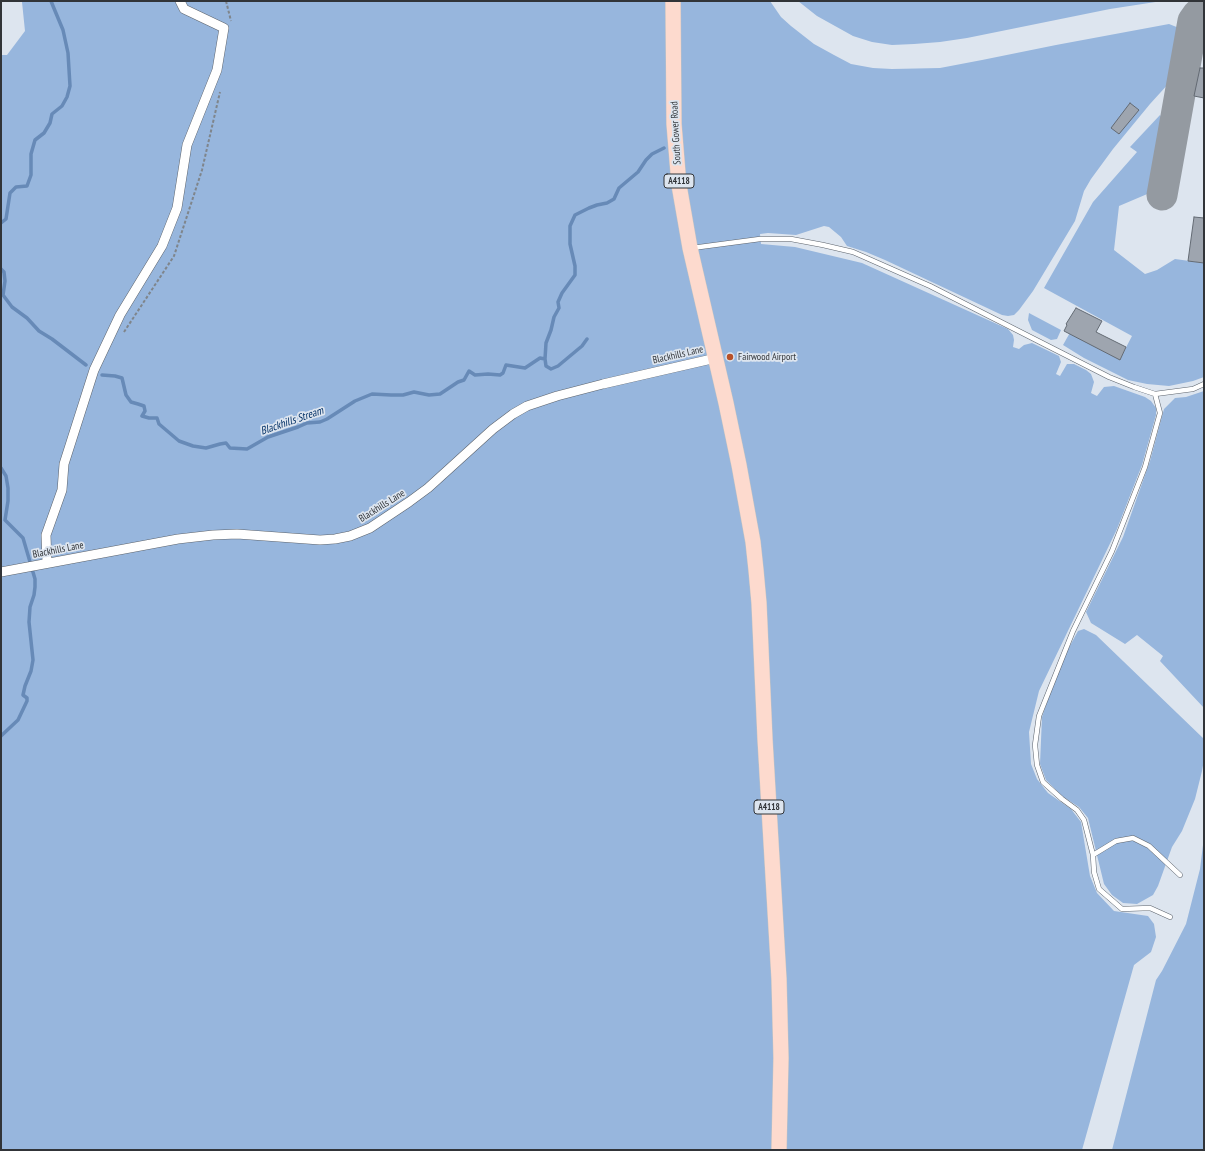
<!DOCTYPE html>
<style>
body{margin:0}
#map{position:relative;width:1205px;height:1151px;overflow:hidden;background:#dde5ef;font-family:"PT Sans Narrow",sans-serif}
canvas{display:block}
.frame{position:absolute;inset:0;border:2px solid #313438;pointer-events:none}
</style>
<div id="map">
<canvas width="1205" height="1151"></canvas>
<div class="frame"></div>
</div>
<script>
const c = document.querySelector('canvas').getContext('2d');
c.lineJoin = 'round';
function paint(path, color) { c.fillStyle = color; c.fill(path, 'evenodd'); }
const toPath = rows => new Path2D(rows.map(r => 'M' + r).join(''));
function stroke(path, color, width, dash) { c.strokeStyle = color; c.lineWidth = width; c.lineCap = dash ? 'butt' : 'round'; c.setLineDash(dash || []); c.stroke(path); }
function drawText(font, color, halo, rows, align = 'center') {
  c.font = font + ' "PT Sans Narrow",sans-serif'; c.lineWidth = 3.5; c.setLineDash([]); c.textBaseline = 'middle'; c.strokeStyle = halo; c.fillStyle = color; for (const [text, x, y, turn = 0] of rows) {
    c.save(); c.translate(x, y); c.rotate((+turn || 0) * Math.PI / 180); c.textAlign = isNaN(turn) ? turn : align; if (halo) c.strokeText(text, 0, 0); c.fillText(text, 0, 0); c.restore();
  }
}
paint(toPath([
 [21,1,770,1,781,17,791,26,814,44,834,55,851,64,873,68,892,69,940,68,982,60,1056,45,1169,24,1179,28,1183,34,1183,48,1181,58,1172,83,1170,82,1150,104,1113,149,1091,179,1084,191,1075,221,1033,291,1019,310,1014,315,1008,316,1002,315,885,260,866,252,847,246,841,237,829,227,824,226,796,235,768,233,760,234,761,244,795,247,862,263,1008,329,1013,335,1014,340,1013,347,1019,349,1024,345,1032,343,1059,356,1061,362,1056,374,1060,376,1067,364,1074,364,1086,370,1091,374,1094,382,1091,393,1097,396,1104,387,1114,386,1145,397,1151,401,1156,408,1156,415,1142,465,1117,529,1039,691,1029,732,1031,764,1037,779,1048,793,1071,809,1081,822,1090,876,1097,893,1114,911,1148,916,1154,924,1156,937,1151,952,1134,965,1082,1150,1,1150,1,604,2,602,1,600,1,55,7,55,25,31,22,2],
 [798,1,1162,1,1110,9,967,38,940,42,914,44,892,45,872,42,853,36,817,16],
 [1160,115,1164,121,1152,192,1119,206,1114,250,1145,274,1157,270,1175,259,1204,263,1204,377,1193,381,1169,386,1147,384,1128,380,1084,358,1063,345,1076,322,1120,359,1132,336,1044,288,1093,202,1137,152,1130,147],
 [1029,313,1061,330,1057,339,1051,340,1032,330,1028,320],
 [1204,391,1204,708,1160,661,1163,656,1137,635,1125,644,1091,623,1086,612,1123,537,1150,461,1164,409,1175,398,1186,397],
 [1084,629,1096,635,1204,739,1204,760,1202,771,1195,799,1182,831,1172,847,1158,886,1153,895,1137,904,1123,903,1112,895,1104,884,1088,818,1079,807,1062,796,1046,780,1040,764,1042,717,1051,690,1066,653,1078,631],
 [1204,837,1204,1150,1112,1150,1156,980,1162,971,1186,924,1200,869]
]), '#97b6dd');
stroke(toPath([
 [1,223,6,219,10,193,16,187,27,186,31,175,31,154,35,140,44,133,50,123,52,114,62,106,67,97,70,86,68,53,63,30,53,6,51,1],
 [1,269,4,272,5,281,3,295,12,307,27,318,39,331,52,339,86,365],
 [545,359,546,343,551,330,554,317,559,308,558,302,562,293,575,275,575,266,570,244,570,226,575,215,589,208,597,205,607,203,614,199,619,188,638,172,646,160,652,154,664,148],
 [102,375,115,376,122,378,126,395,131,402,138,404,144,406,145,411,142,416,149,418,157,418,159,424,179,441,193,446,206,448,220,444,226,443,230,448,247,449,268,437,298,427,307,423,320,422,327,419,355,401,372,394,391,395,403,395,414,392,429,395,440,394,458,382,464,380,469,371,475,375,488,374,500,375,503,373,506,365,525,368,540,358,545,359,546,366,551,369,558,366,582,346,587,339],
 [1,468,6,476,8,488,8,501,5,520,23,538,35,579,35,587,34,595,30,607,29,622,33,660,31,671,25,686,23,695,27,698,27,701,18,720,1,736]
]), '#678ab7', 3.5);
stroke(toPath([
 [1162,195,1193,21,1198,14,1204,11]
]), '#949aa1', 31);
const building = toPath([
 [1200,68,1204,68,1204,98,1194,96,1200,68],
 [1130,103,1139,110,1119,134,1111,128,1130,103],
 [1194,217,1204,218,1204,263,1188,261,1194,217],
 [1076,308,1102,321,1096,332,1126,347,1120,360,1064,331,1067,325,1066,324,1076,308]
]);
paint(building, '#9ea5af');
stroke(building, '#636a73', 1);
const service = toPath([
 [692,248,760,239,791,239,823,245,853,252,930,286,1109,377,1134,387,1155,394,1193,389,1204,384],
 [1155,394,1160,413,1145,467,1112,551,1073,631,1039,716,1035,745,1037,765,1043,782,1062,799,1077,810,1084,820,1093,855,1094,872,1099,889,1122,909,1150,908,1170,917],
 [1093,855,1116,841,1133,838,1149,846,1180,875]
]);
const minor = toPath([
 [47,563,46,535,62,490,64,464,94,370,120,315,162,246,177,208,187,145,217,70,224,28,184,9,180,1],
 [1,572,178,539,213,535,237,534,320,540,335,539,350,536,370,528,409,502,428,488,493,429,513,414,527,406,557,396,603,384,716,358]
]);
const primary = toPath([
 [673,1,674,124,679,185,690,248,726,403,739,465,753,542,756,570,759,603,765,739,779,979,781,1058,779,1150]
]);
stroke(service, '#5d646d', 5.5);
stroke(minor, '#5d646d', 10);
stroke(primary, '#c1c2c3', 16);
stroke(toPath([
 [226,1,231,21],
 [124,332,174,256,202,170,220,92]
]), '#7f858b', 2, [3, 2]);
stroke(service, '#fff', 4.5);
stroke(minor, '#fff', 9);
stroke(primary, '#fddace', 15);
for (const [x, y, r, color] of [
 [730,357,4,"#b8512a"]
]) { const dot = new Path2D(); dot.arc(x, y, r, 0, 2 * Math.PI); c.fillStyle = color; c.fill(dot); stroke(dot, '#dde5ef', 1.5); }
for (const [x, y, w] of [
 [679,181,30],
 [769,807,30]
]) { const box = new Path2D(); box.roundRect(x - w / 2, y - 7, w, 14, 3); c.fillStyle = '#dde5ef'; c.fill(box); stroke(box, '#313438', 1); }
drawText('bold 9px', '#313438', null, [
 ["A4118",679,181],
 ["A4118",769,807]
]);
drawText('10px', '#313438', '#dde5ef', [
 ["South Gower Road",676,133,-93],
 ["Blackhills Lane",678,355,-13],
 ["Blackhills Lane",382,506,-32],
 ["Blackhills Lane",58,550,-11]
]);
drawText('10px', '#313438', '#dde5ef', [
 ["Fairwood Airport",738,357]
], 'left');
drawText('italic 11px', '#002f65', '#dde5ef', [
 ["Blackhills Stream",292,421,-19]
]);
</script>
